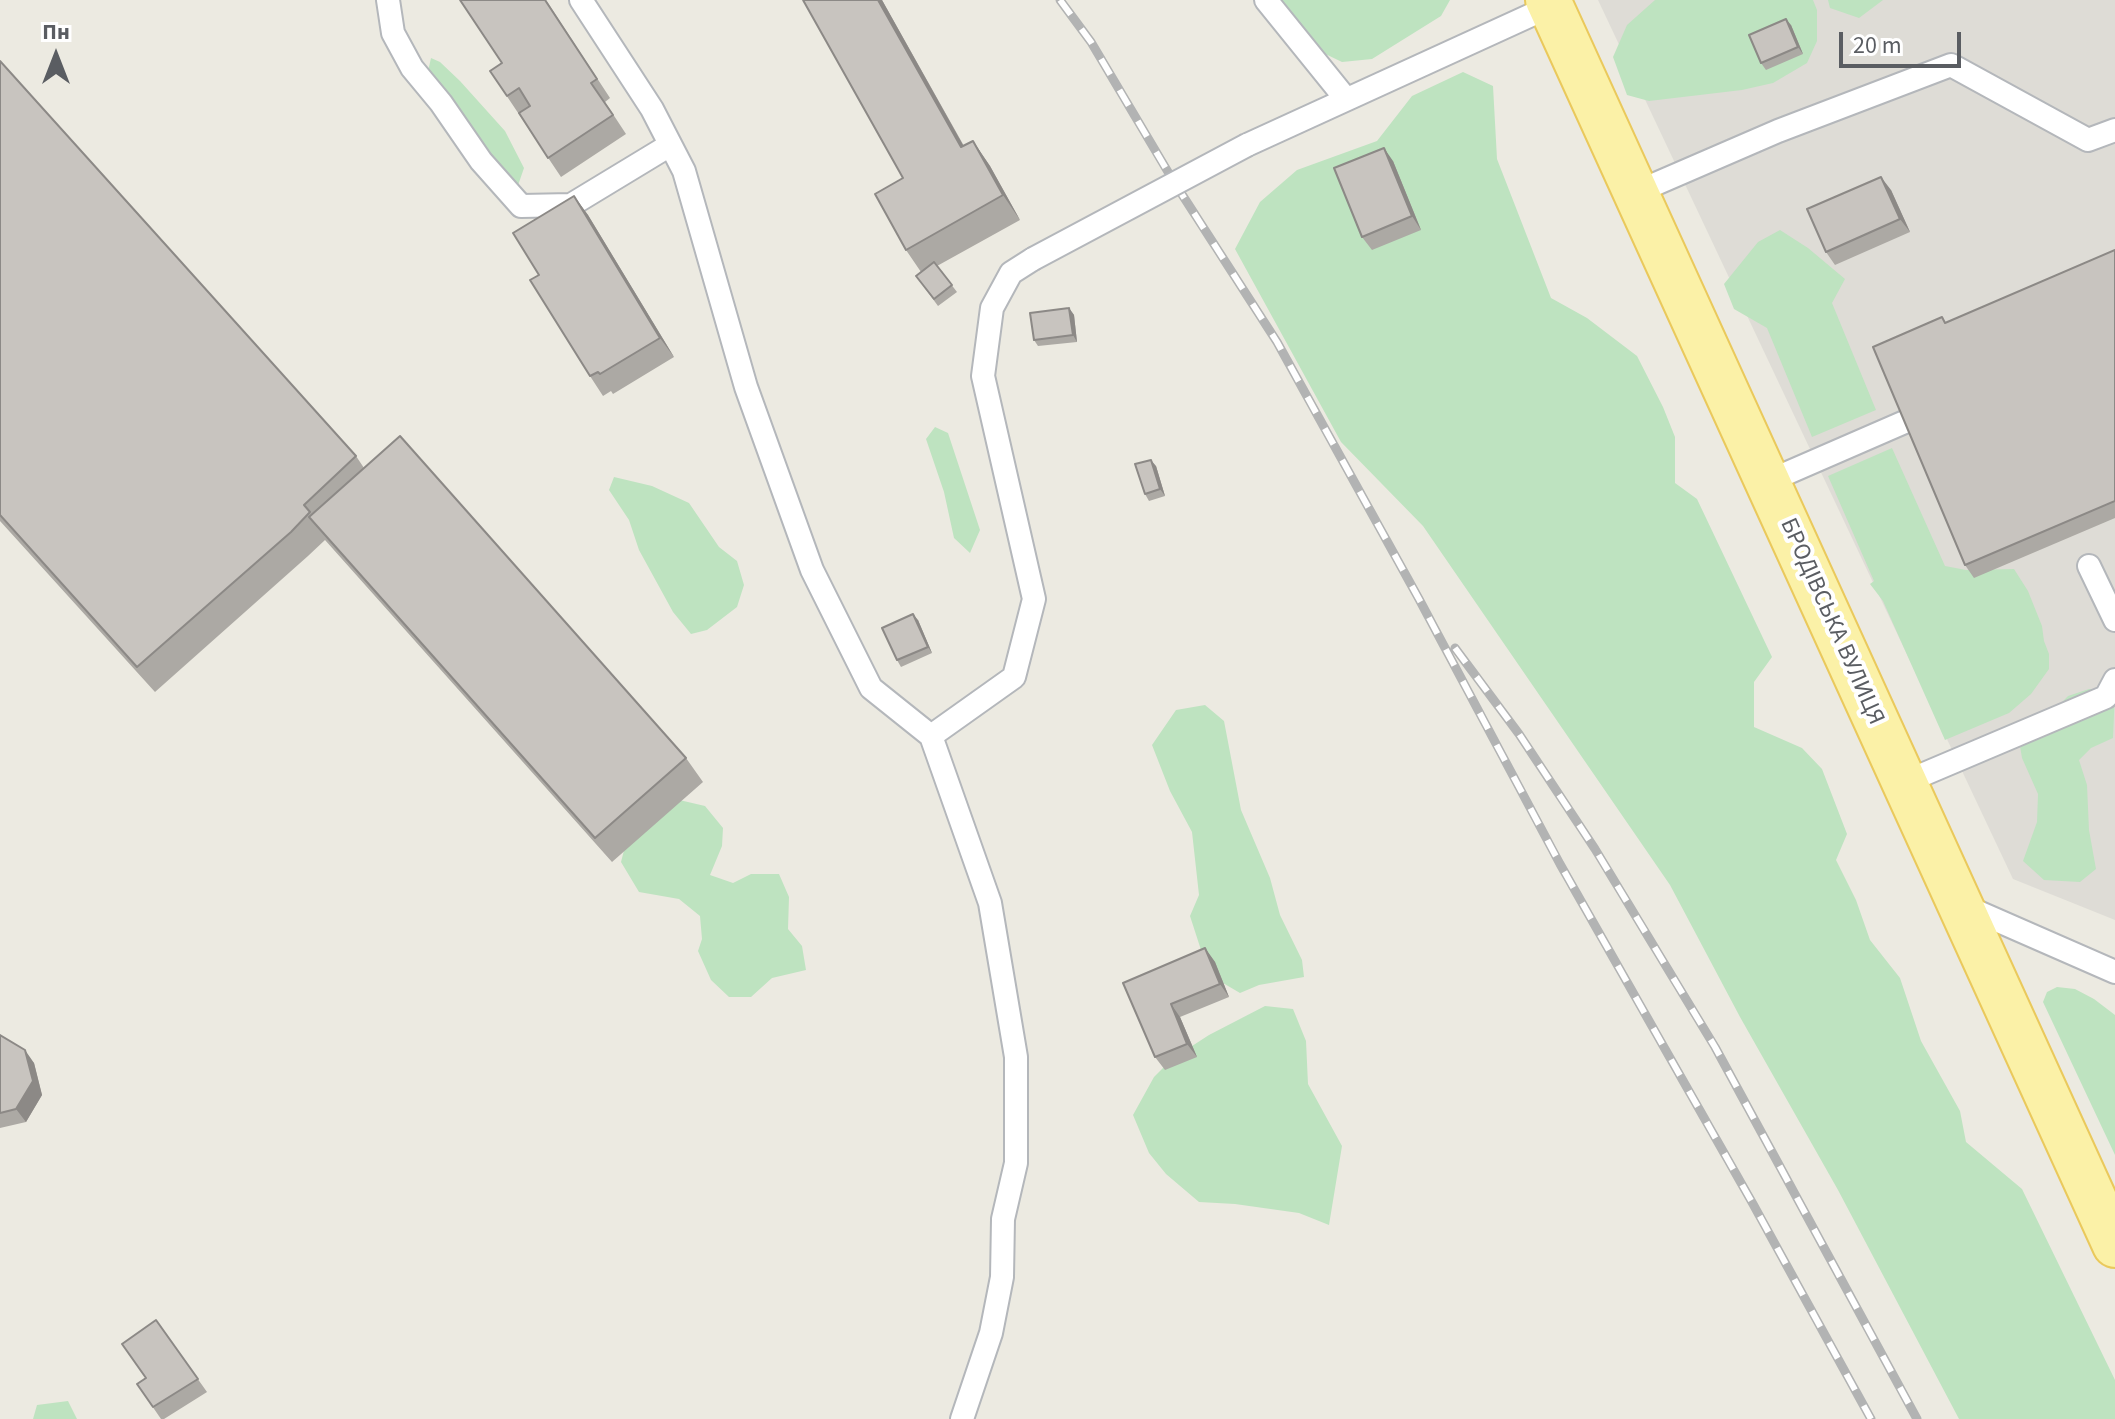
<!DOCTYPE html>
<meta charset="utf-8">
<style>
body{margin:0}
#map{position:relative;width:2115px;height:1419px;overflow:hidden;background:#eceae1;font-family:"Source Sans 3",sans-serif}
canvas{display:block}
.north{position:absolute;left:16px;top:16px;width:80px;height:80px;-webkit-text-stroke:6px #fff;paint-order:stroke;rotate:0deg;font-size:22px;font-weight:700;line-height:32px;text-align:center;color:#5a5d62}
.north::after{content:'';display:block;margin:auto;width:28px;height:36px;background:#5a5d62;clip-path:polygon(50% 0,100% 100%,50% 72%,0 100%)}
.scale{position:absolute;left:1839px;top:32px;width:122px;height:36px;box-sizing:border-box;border:4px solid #5a5d62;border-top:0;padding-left:10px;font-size:24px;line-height:28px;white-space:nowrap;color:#5a5d62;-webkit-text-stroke:6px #fff;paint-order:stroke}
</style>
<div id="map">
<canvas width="2115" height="1419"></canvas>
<div class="north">Пн</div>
<div class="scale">20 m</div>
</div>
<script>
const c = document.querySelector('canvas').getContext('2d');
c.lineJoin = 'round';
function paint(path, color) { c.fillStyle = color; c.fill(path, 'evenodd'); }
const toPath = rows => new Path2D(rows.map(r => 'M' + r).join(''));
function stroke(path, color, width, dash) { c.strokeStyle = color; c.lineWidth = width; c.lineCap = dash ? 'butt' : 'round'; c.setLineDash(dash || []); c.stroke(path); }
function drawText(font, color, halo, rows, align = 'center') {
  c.font = font + ' "Source Sans 3",sans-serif'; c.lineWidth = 8; c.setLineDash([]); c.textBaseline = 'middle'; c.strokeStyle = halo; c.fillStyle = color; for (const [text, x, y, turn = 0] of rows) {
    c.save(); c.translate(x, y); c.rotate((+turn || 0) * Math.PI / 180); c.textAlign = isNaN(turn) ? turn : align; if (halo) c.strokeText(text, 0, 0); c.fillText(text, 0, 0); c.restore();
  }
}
paint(toPath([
 [1598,0,2115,0,2115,920,2013,879]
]), '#dedcd6');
paint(toPath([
 [1276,0,1450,0,1441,16,1372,59,1342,62,1315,49],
 [1655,0,1813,0,1817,10,1817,41,1807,63,1773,83,1742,90,1649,101,1627,95,1613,57,1627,25],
 [1828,0,1883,0,1859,18,1830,8],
 [431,58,440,62,460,81,505,131,524,168,515,194,444,124,425,102,424,89],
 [1463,72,1493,86,1497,159,1551,298,1587,318,1637,356,1663,407,1675,437,1675,483,1697,499,1772,657,1754,682,1754,727,1802,748,1822,769,1847,834,1836,860,1856,900,1870,940,1900,978,1921,1041,1960,1111,1966,1142,2022,1189,2115,1380,2115,1419,1959,1419,1838,1190,1740,1017,1670,885,1423,526,1341,442,1235,249,1260,202,1297,170,1377,141,1412,96],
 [1780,230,1808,248,1845,279,1832,303,1876,410,1812,437,1767,328,1734,309,1724,284,1758,242],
 [935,427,948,433,980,530,970,553,954,538,944,492,926,439],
 [1892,448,1945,566,1966,570,2014,569,2028,591,2042,626,2044,641,2049,654,2049,669,2031,694,2009,713,1945,740,1883,601,1870,584,1874,581,1828,476],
 [614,477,652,486,689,503,719,547,737,561,744,585,737,607,707,630,691,634,673,612,639,550,629,520,609,490],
 [2089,689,2115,691,2113,738,2091,748,2079,760,2087,785,2089,830,2096,869,2080,882,2044,880,2023,861,2037,822,2038,794,2022,758,2020,746,2068,696],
 [1205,705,1224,721,1241,810,1270,878,1280,915,1302,960,1304,977,1259,985,1240,993,1211,976,1201,950,1190,916,1199,895,1192,832,1170,791,1152,745,1176,710],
 [675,799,705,806,723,828,722,846,710,875,733,883,751,874,779,874,789,897,788,929,802,946,806,970,772,978,751,997,729,997,711,980,698,951,702,939,700,916,679,899,639,892,621,862,629,831],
 [2057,987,2075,989,2094,999,2115,1015,2115,1155,2043,1002,2047,992],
 [1265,1006,1293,1009,1306,1041,1308,1084,1342,1146,1329,1225,1299,1213,1235,1204,1199,1202,1166,1174,1149,1153,1133,1115,1154,1077,1172,1059,1209,1035],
 [68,1401,77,1419,33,1419,37,1405]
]), '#bee3c0');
const service = toPath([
 [388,0,393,33,412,68,441,103,481,161,521,206,571,205,670,145],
 [581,0,652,109,684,171,746,387,812,570,871,688,931,736],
 [1266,0,1346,99],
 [1247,145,1551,6],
 [1637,192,1778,131,1951,65,2088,140,2115,130],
 [1769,481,1907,421],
 [2089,566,2115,620],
 [1903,783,2106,697,2115,680],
 [1962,905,2115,972],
 [962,1419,991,1333,1002,1277,1003,1219,1016,1163,1016,1057,990,903,931,736,1014,677,1034,599,983,376,992,308,1011,273,1033,259]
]);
const primary = toPath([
 [1548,0,2115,1245]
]);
stroke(service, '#b4b7bb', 26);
stroke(primary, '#eac95c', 48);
stroke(service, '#fff', 22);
stroke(primary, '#fbf1a7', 44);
const rail = toPath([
 [1060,0,1091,42,1174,182,1277,342,1419,599,1560,864,1753,1204,1871,1419],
 [1455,648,1519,734,1595,849,1715,1047,1917,1419]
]);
stroke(rail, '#b2b3b3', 9);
stroke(rail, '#fff', 6, [18]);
const serviceBridge = toPath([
 [1033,259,1247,145]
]);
stroke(serviceBridge, '#b4b7bb', 26, []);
stroke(serviceBridge, '#fff', 22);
paint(toPath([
 [546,0,610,98,605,102,626,134,561,177,490,71,502,63],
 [803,0,882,0,964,146,973,141,990,166,1020,220,937,266,957,292,938,306,916,276,921,272,906,250,903,178],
 [1791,25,1803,54,1766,70,1761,63],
 [0,61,356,456,364,468,686,758,703,782,612,862,325,540,308,556,155,692,0,521],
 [1393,161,1421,230,1372,250,1362,237],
 [1891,190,1910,232,1835,265,1826,252],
 [574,196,588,215,674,357,613,394,611,391,603,396,590,376,539,275],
 [2115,250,2115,518,1974,578,1965,565,1942,317,1946,323],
 [1069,308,1074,315,1077,342,1038,346,1034,340],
 [1156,466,1165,496,1149,501,1145,494],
 [918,620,932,653,901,667,897,660],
 [1205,948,1215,962,1229,997,1180,1017,1197,1057,1165,1070,1155,1057,1123,983],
 [0,1035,34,1063,42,1095,26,1122,0,1128],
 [156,1320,207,1392,164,1419,161,1419,137,1384,146,1378]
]), '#aca9a4');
paint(toPath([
 [878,0,882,0,978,172,961,147],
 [1786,19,1791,25,1803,54,1798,47],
 [973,141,990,166,1020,220,1003,195],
 [1384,148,1393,161,1421,230,1412,216],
 [1881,177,1891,190,1910,232,1900,219],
 [574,196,588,215,674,357,660,338],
 [1069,308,1074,315,1077,342,1073,335],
 [1151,460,1156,466,1165,496,1160,489],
 [913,614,918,620,932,653,928,647],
 [1205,948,1215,962,1229,997,1220,984],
 [1171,1004,1180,1017,1197,1057,1187,1044],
 [25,1050,34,1063,42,1095,26,1122,16,1109]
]), '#8c8986');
const building = toPath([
 [460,0,545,0,597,79,591,83,613,115,548,158,519,113,530,106,519,88,507,96,490,71,502,63,460,0],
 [803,0,878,0,961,147,973,141,1003,195,906,250,875,194,903,178,803,0],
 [1786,19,1798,47,1761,63,1749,35,1786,19],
 [0,61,356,456,304,505,310,512,291,532,137,667,0,515,0,61],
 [1384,148,1412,216,1362,237,1334,168,1384,148],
 [1881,177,1900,219,1826,252,1807,209,1881,177],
 [574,196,660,338,600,374,598,372,590,376,530,280,539,275,513,233,574,196],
 [2115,250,2115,501,1965,565,1873,347,1942,317,1945,323,2115,250],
 [934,262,952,285,934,299,916,276,934,262],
 [1069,308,1073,335,1034,340,1030,313,1069,308],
 [400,436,686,758,595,838,309,517,400,436],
 [1151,460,1160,489,1145,494,1135,464,1151,460],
 [913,614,928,647,897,660,882,628,913,614],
 [1205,948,1220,984,1171,1004,1187,1044,1155,1057,1123,983,1205,948],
 [0,1035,25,1050,33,1081,16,1109,0,1113,0,1035],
 [156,1320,198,1379,153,1407,137,1384,146,1378,122,1344,156,1320]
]);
paint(building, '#c8c4bf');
stroke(building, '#8c8986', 2);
drawText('24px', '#5a5d62', '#fff', [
 ["БРОДІВСЬКА ВУЛИЦЯ",1831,622,66]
]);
</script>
